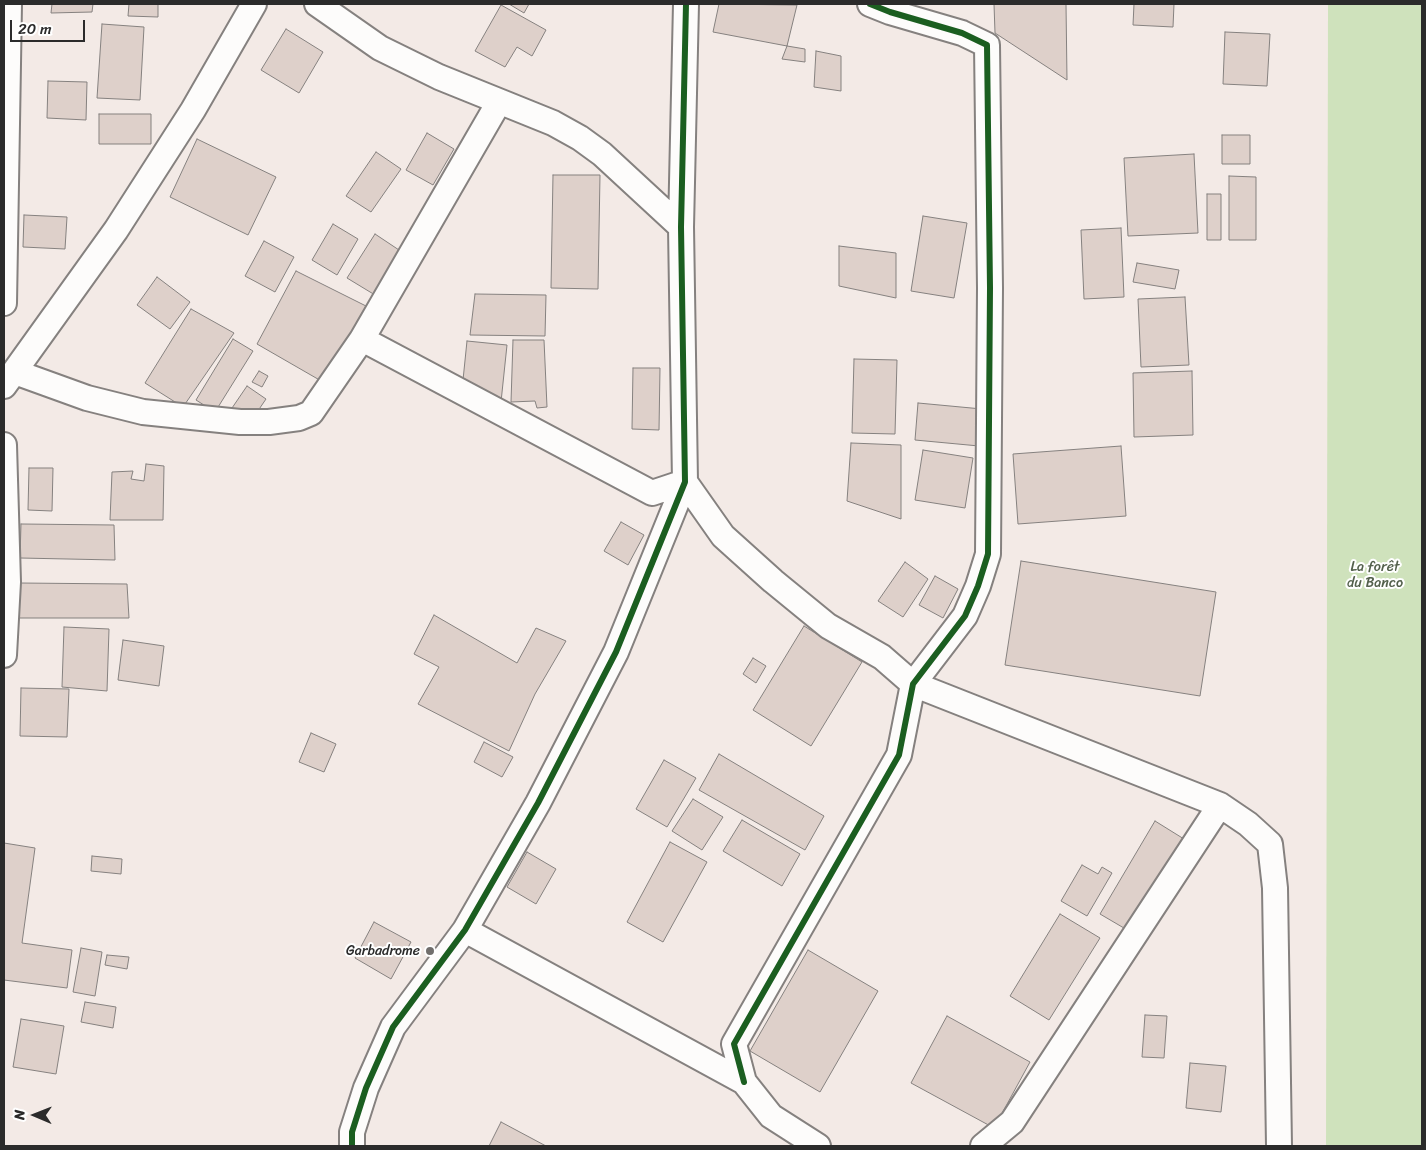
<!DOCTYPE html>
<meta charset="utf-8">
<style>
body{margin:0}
#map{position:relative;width:1426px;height:1150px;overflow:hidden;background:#f3eae6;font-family:Sriracha,sans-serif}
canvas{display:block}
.frame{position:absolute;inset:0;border:5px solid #2b2b2b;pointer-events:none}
.north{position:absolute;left:10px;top:1090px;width:50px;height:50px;-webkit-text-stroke:4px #fff;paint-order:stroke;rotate:271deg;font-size:14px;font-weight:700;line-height:20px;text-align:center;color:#2b2b2b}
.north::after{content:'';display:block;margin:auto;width:18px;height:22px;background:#2b2b2b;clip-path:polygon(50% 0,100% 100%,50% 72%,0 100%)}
.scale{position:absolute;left:10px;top:20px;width:75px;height:22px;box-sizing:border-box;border:2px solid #2b2b2b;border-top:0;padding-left:6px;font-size:15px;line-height:18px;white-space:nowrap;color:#2b2b2b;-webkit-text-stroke:4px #fff;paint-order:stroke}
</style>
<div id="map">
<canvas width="1426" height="1150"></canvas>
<div class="frame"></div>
<div class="north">N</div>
<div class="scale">20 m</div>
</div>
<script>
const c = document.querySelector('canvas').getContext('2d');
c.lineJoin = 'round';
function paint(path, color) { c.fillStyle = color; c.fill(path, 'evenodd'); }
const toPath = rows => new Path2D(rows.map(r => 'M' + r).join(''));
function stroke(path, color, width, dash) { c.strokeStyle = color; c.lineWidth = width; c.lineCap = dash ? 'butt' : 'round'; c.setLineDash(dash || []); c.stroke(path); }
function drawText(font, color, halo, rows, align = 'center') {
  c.font = font + ' Sriracha,sans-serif'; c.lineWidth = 4; c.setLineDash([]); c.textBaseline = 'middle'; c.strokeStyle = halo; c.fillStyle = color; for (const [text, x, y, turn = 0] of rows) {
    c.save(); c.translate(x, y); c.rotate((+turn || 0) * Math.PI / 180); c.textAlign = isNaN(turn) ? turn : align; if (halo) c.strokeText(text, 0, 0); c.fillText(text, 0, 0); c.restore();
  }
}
paint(toPath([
 [1328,4,1422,4,1422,1146,1326,1146]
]), '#cfe2bc');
const building = toPath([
 [52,4,93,4,92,12,51,13,52,4],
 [129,4,158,4,158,17,128,16,129,4],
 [509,4,529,4,524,13,509,4],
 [719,4,797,5,787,46,713,32,719,4],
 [994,4,1066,4,1067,80,995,33,994,4],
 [1134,4,1174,4,1173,27,1133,25,1134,4],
 [501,5,546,30,532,56,517,47,505,67,475,51,501,5],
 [102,24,144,27,140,100,97,98,102,24],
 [286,29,323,52,299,93,261,70,286,29],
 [1225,32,1270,34,1267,86,1223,84,1225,32],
 [787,46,805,49,805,62,782,59,787,46],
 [816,51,841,56,841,91,814,87,816,51],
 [48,81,87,82,86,120,47,118,48,81],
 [99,114,151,114,151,144,99,144,99,114],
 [427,133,454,149,433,185,406,170,427,133],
 [1222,135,1250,135,1250,164,1222,164,1222,135],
 [197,139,276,177,248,235,170,197,197,139],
 [376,152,401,169,371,212,346,196,376,152],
 [1194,154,1198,233,1128,236,1124,158,1194,154],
 [553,175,600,175,598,289,551,288,553,175],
 [1229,176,1256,177,1256,240,1229,240,1229,176],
 [1207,194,1221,194,1221,240,1207,240,1207,194],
 [24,215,67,217,65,249,23,247,24,215],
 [923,216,967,223,954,298,911,291,923,216],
 [333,224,358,239,337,275,312,260,333,224],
 [1121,228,1124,297,1084,299,1081,230,1121,228],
 [375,234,402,252,375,295,347,278,375,234],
 [264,241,294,257,275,292,245,276,264,241],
 [839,246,896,253,896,298,839,286,839,246],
 [1137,263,1179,270,1175,289,1133,282,1137,263],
 [296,271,366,306,323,382,257,344,296,271],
 [157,277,190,302,170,329,137,305,157,277],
 [475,294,546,295,545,336,470,335,475,294],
 [1185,297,1189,365,1141,367,1138,299,1185,297],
 [191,309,234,333,183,407,145,383,191,309],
 [233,339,253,351,215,412,196,400,233,339],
 [513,340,544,340,547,407,537,408,535,401,511,402,513,340],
 [467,341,507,345,501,402,463,380,467,341],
 [854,359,897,360,895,434,852,433,854,359],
 [633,368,660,368,659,430,632,429,633,368],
 [259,371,268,376,262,387,252,382,259,371],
 [1192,371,1193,435,1134,437,1133,373,1192,371],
 [247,386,266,399,251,421,232,408,247,386],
 [918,403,982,409,979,446,915,440,918,403],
 [851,443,901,445,901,519,847,501,851,443],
 [1121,446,1126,516,1018,524,1013,454,1121,446],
 [923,450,973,458,965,508,915,500,923,450],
 [146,464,164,466,163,520,110,520,112,472,133,471,131,479,144,481,146,464],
 [29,468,53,468,52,511,28,510,29,468],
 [621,522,644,535,628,565,604,551,621,522],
 [21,524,114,525,115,560,20,558,21,524],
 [1021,561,1216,592,1200,696,1005,665,1021,561],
 [905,562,928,579,903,617,878,601,905,562],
 [935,576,958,589,943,618,919,605,935,576],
 [18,583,127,584,129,618,18,618,18,583],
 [434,615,517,663,536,628,566,641,535,694,509,751,418,704,439,667,414,654,434,615],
 [804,626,862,662,811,746,753,710,804,626],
 [64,627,109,629,107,691,62,687,64,627],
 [123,640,164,646,159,686,118,680,123,640],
 [753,658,766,666,756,683,743,674,753,658],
 [21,688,69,689,67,737,20,736,21,688],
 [311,733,336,744,324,772,299,762,311,733],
 [484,742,513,757,502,777,474,762,484,742],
 [719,754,824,816,805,850,699,790,719,754],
 [664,760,696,778,667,827,636,809,664,760],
 [693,799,723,817,702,850,672,831,693,799],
 [742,820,800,854,782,886,723,851,742,820],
 [1155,821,1184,839,1129,931,1100,914,1155,821],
 [670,842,707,862,663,942,627,922,670,842],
 [4,843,35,848,22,943,72,950,67,988,4,980,4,843],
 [527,852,556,869,536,904,507,887,527,852],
 [92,856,122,859,121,874,91,871,92,856],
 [1082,865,1098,874,1102,867,1112,873,1087,916,1061,901,1082,865],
 [1060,914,1100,938,1049,1020,1010,996,1060,914],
 [374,922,411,942,391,979,355,958,374,922],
 [81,948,102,952,95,996,73,992,81,948],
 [808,950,878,991,820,1092,750,1051,808,950],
 [107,955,129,957,127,969,105,965,107,955],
 [85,1002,116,1007,113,1028,81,1022,85,1002],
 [1145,1015,1167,1016,1164,1058,1142,1057,1145,1015],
 [947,1016,1030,1062,994,1128,911,1083,947,1016],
 [21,1019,64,1026,56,1074,13,1067,21,1019],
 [1190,1063,1226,1066,1221,1112,1186,1108,1190,1063],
 [501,1122,546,1146,489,1146,501,1122]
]);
paint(building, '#ded0ca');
stroke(building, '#85817f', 1);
const minor = toPath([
 [317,4,380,48,439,77,553,123,580,138,602,154,681,227],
 [4,303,9,4],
 [362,339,652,493,685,482],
 [15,372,87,398,143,412,240,422,269,422,299,418,311,413,362,339,499,102],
 [4,386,116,230,193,110,254,4],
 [4,445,8,582,4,655],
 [685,482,723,536,773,581,828,626,882,657,913,684,1220,805,1248,824,1270,844,1275,888,1279,1146],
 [465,930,744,1082,771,1116,818,1146],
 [744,1082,734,1044,899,755,913,684,965,616,978,586,988,554,990,288,987,45,962,33,890,12,870,4],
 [352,1146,352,1132,366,1088,393,1027,465,930,538,803,616,652,685,482,681,227,686,4],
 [983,1146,1012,1122,1220,805]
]);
stroke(minor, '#85817f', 28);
stroke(minor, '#fdfcfb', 24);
stroke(toPath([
 [744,1082,734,1044,899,755,913,684,965,616,978,586,988,554,990,288,987,45,962,33,890,12,870,4],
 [352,1146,352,1132,366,1088,393,1027,465,930,538,803,616,652,685,482,681,227,686,4]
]), '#1b5e20', 6);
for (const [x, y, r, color] of [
 [430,951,5,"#716e6c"]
]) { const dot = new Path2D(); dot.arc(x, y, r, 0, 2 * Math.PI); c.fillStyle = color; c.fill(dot); stroke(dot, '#fff', 2); }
drawText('14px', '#53604c', '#fff', [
 ["La forêt",1375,567],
 ["du Banco",1375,583]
]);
drawText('14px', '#2b2b2b', '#fff', [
 ["Garbadrome",420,951]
], 'right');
</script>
